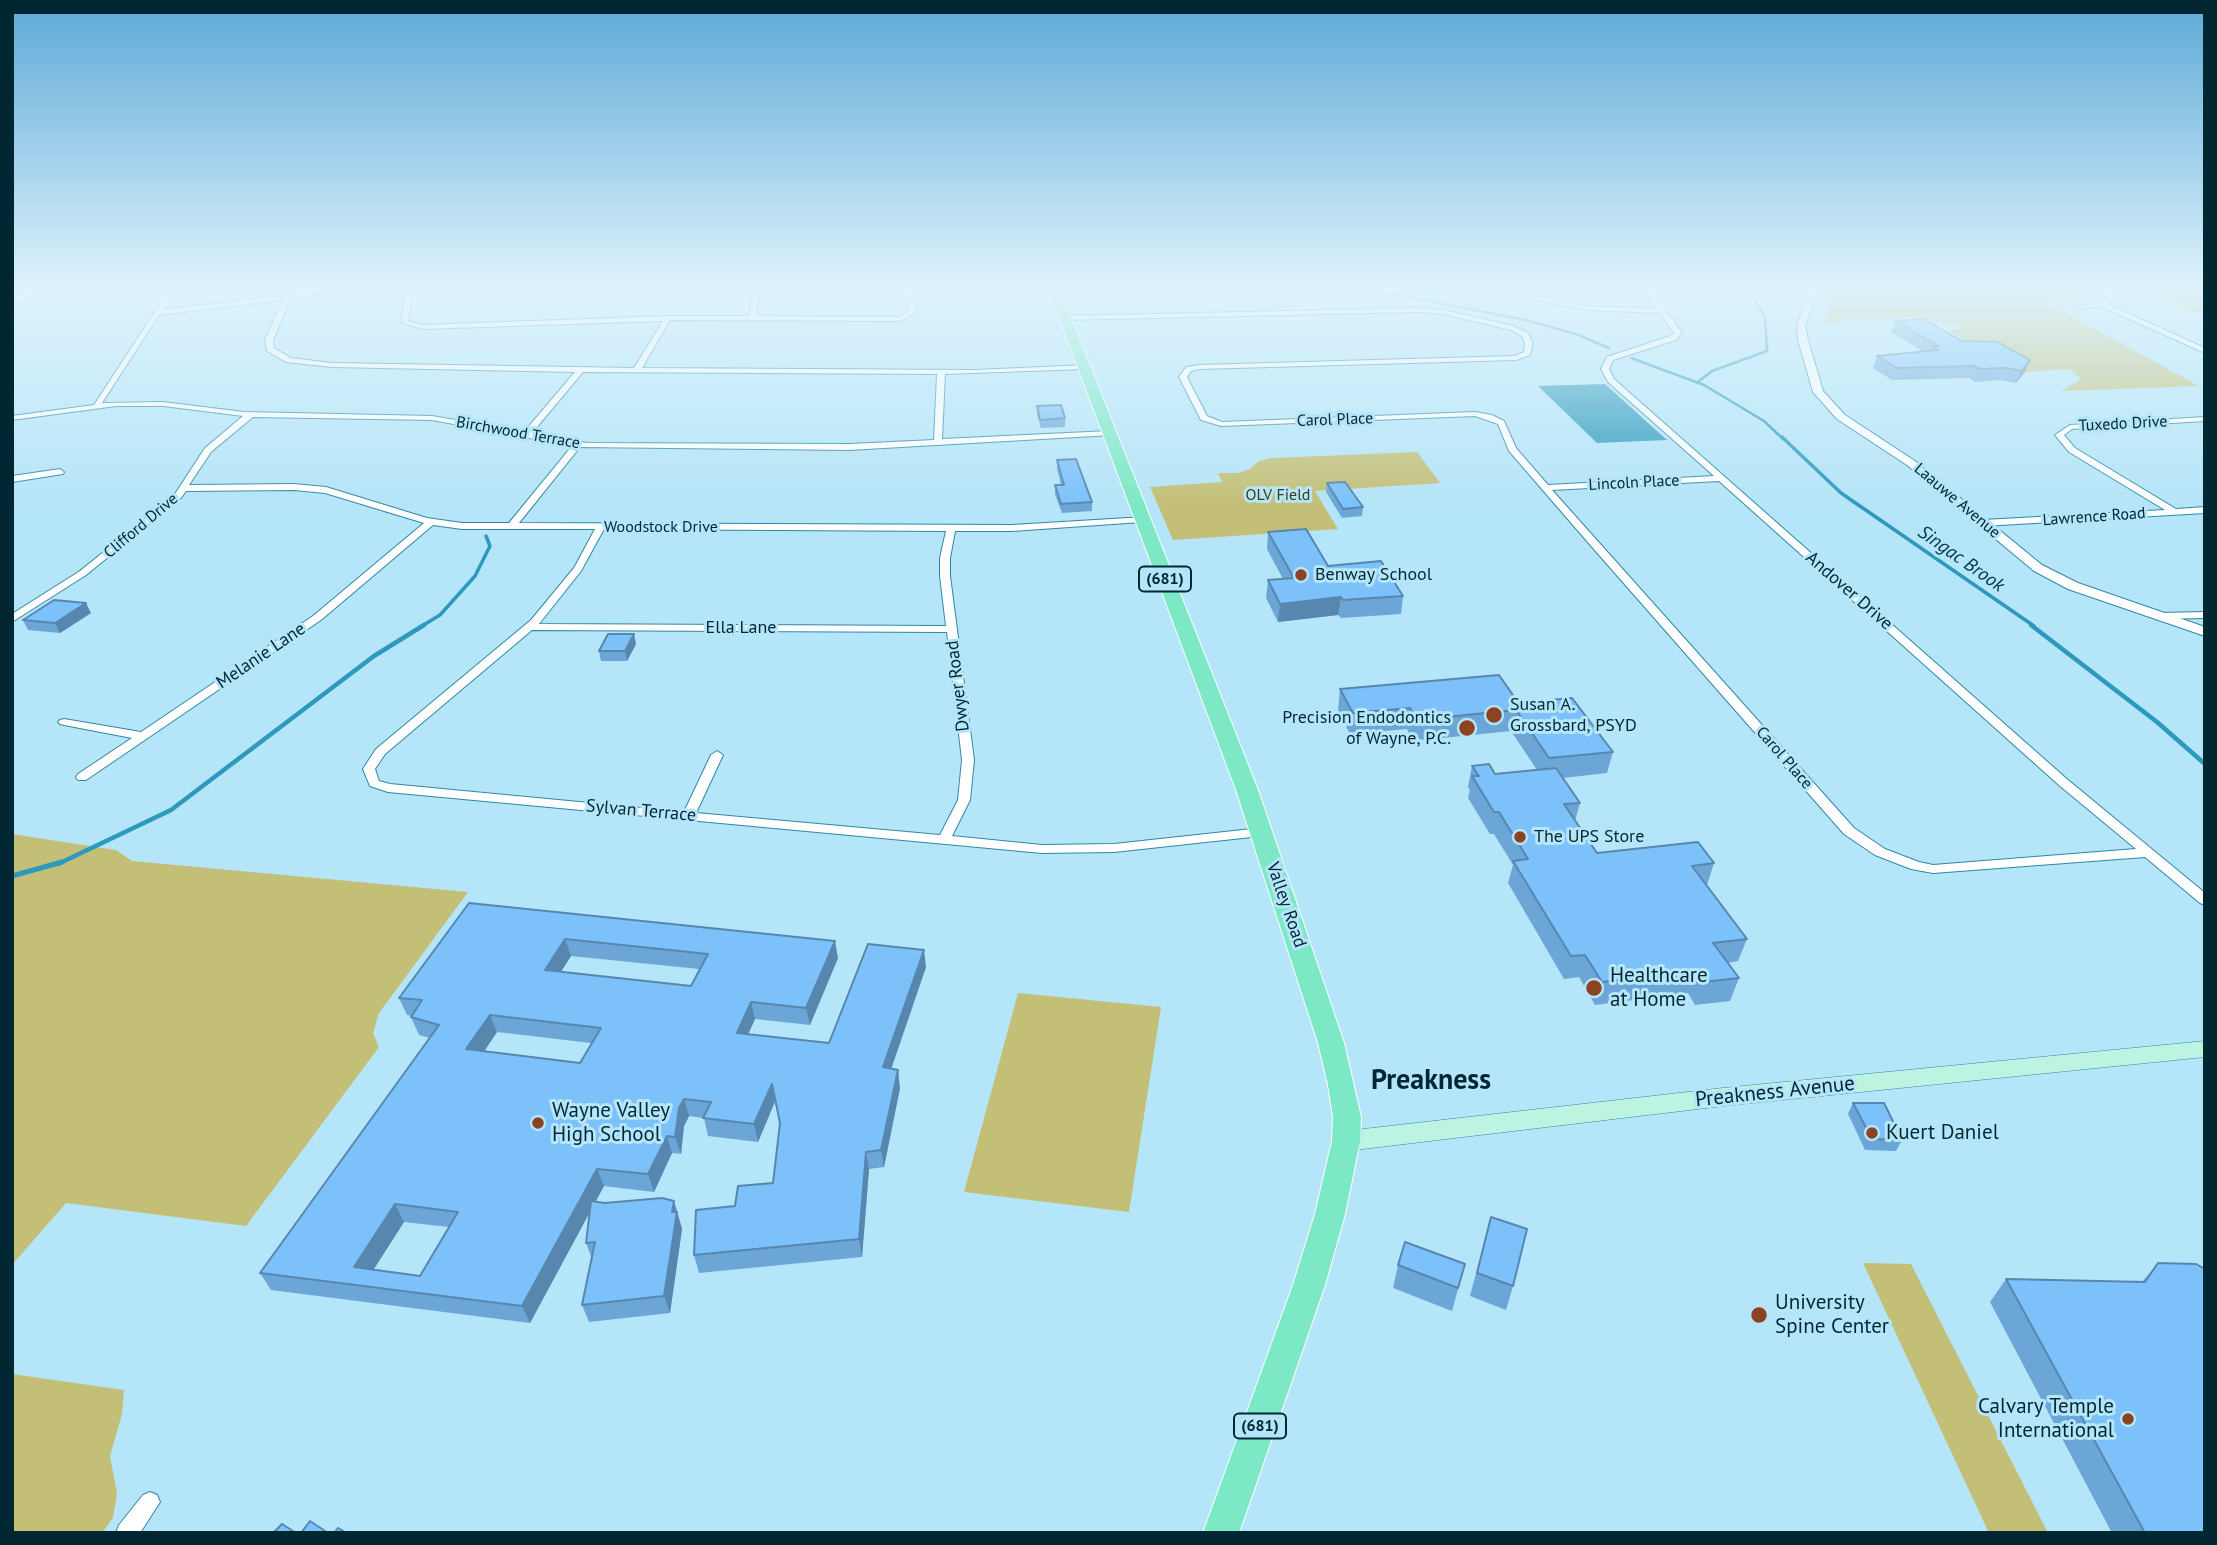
<!DOCTYPE html>
<style>
body{margin:0}
#map{position:relative;width:2217px;height:1545px;overflow:hidden;background:#b5e5f8;font-family:"PT Sans",sans-serif}
canvas{display:block}
.frame{position:absolute;inset:0;border:14px solid #012733;pointer-events:none}
</style>
<div id="map">
<canvas width="2217" height="1545"></canvas>
<div class="frame"></div>
</div>
<script>
const c = document.querySelector('canvas').getContext('2d');
c.lineJoin = 'round';
function paint(path, color) { c.fillStyle = color; c.fill(path, 'evenodd'); }
const toPath = rows => new Path2D(rows.map(r => 'M' + r).join(''));
function stroke(path, color, width, dash) { c.strokeStyle = color; c.lineWidth = width; c.lineCap = dash ? 'butt' : 'round'; c.setLineDash(dash || []); c.stroke(path); }
function drawText(font, color, halo, rows, align = 'center') {
  c.font = font + ' "PT Sans",sans-serif'; c.lineWidth = 6; c.setLineDash([]); c.textBaseline = 'middle'; c.strokeStyle = halo; c.fillStyle = color; for (const [text, x, y, turn = 0] of rows) {
    c.save(); c.translate(x, y); c.rotate((+turn || 0) * Math.PI / 180); c.textAlign = isNaN(turn) ? turn : align; if (halo) c.strokeText(text, 0, 0); c.fillText(text, 0, 0); c.restore();
  }
}
paint(toPath([
 [1833,290,2049,290,2093,300,2052,300,2049,304,2199,386,2062,391,2081,379,2069,369,2026,372,1948,330,1963,329,1953,324,1904,317,1824,323],
 [2162,290,2205,290,2205,316,2139,293],
 [1417,452,1440,483,1315,491,1338,529,1173,540,1150,487,1222,482,1218,473,1238,473,1250,469,1259,461,1272,458],
 [12,834,116,850,132,861,468,892,379,1013,373,1033,379,1047,246,1226,66,1203,12,1265],
 [1018,993,1161,1007,1129,1212,964,1192],
 [1863,1263,1911,1264,2048,1533,1989,1533],
 [12,1374,124,1390,122,1414,110,1456,117,1493,113,1518,102,1533,12,1533]
]), '#c4bf77');
paint(toPath([
 [1605,384,1667,440,1597,443,1538,386]
]), '#2d99bd');
stroke(toPath([
 [1374,290,1525,320,1576,334,1609,348],
 [1631,358,1704,385,1764,421,1783,439],
 [1698,382,1712,371,1767,351,1765,317,1748,290]
]), '#2d99bd', 2.5);
stroke(toPath([
 [1782,437,1841,493,2034,626],
 [422,626,440,615,475,576,490,546,486,536]
]), '#2d99bd', 3.5);
stroke(toPath([
 [2031,625,2157,722,2205,764],
 [58,864,171,810,374,656,424,625]
]), '#2d99bd', 4.5);
stroke(toPath([
 [12,876,62,862]
]), '#2d99bd', 5);
const minor = toPath([
 [45,290,66,290,27,297,12,311,12,305,18,298,12,299,12,295,45,290],
 [172,290,179,290,163,310,325,290,348,290,290,299,273,340,274,348,291,358,332,363,634,368,663,321,423,329,401,322,407,290,413,290,408,321,423,325,668,316,749,316,754,290,760,290,756,316,899,317,909,311,907,290,913,290,916,312,900,321,670,320,642,368,974,370,1087,365,1088,367,1084,369,945,374,942,439,1109,431,1112,431,1112,435,849,450,580,447,519,523,1012,525,1145,517,1145,521,1142,522,1012,531,955,531,950,558,950,576,974,760,970,800,952,836,1042,845,1114,844,1261,828,1267,832,1261,836,1114,852,1042,853,388,792,370,786,363,769,376,749,531,620,574,568,595,529,462,529,433,525,321,620,86,780,78,780,76,777,78,774,132,738,64,725,60,724,58,722,60,720,64,719,141,732,313,616,424,523,325,493,294,490,186,491,181,498,86,575,12,622,12,614,80,571,175,494,205,448,243,416,163,406,116,406,12,420,12,416,94,405,154,313,172,290],
 [283,300,265,340,267,351,286,362,332,367,575,372,524,432,432,416,244,412,163,402,102,403,159,315,283,300],
 [583,372,937,374,934,440,849,444,587,443,532,433,583,372],
 [253,417,432,420,572,446,509,523,462,523,427,518,326,487,294,484,189,485,211,452,253,417],
 [604,529,946,531,940,558,940,576,946,626,539,624,581,571,604,529],
 [532,630,947,632,962,760,958,800,940,835,696,813,723,755,717,751,711,755,684,812,390,784,379,781,375,769,385,754,532,630],
 [1488,290,1504,290,1586,306,1657,309,1644,290,1651,290,1682,333,1676,340,1613,360,1609,369,1614,379,2068,780,2205,893,2205,905,2200,903,2145,857,1933,873,1911,869,1875,855,1844,834,1592,547,1509,451,1498,424,1475,416,1221,426,1201,420,1179,377,1186,367,1200,365,1515,356,1524,352,1525,343,1522,336,1511,330,1444,314,1417,312,1065,320,1062,318,1065,316,1417,308,1444,310,1513,326,1528,333,1533,343,1530,355,1516,360,1200,369,1191,371,1187,377,1207,416,1222,422,1475,412,1492,415,1504,421,1516,448,1548,485,1714,476,1608,382,1601,369,1607,357,1670,336,1674,333,1660,313,1586,310,1488,290],
 [1719,481,2060,786,2136,849,1933,865,1919,862,1885,849,1854,828,1552,490,1719,481],
 [2110,290,2117,290,2110,303,2107,304,2205,348,2205,353,2100,306,2078,310,2075,308,2105,301,2110,290],
 [2205,417,2205,421,2072,429,2064,435,2075,448,2176,509,2205,507,2205,513,1983,526,1978,523,1983,520,2165,510,2069,452,2055,435,2070,425,2205,417],
 [60,469,64,472,63,474,12,482,12,476,60,469],
 [2205,612,2205,618,2159,619,2154,616,2159,613,2205,612],
 [150,1492,157,1495,160,1502,140,1533,116,1533,119,1525,143,1495,150,1492]
]);
const tertiary = toPath([
 [1811,290,1819,290,1805,325,1808,340,1823,391,1845,415,1915,461,2042,565,2078,583,2205,627,2205,636,2068,589,2034,571,1907,465,1837,419,1813,392,1798,340,1797,325,1811,290]
]);
const secondary = toPath([
 [2205,1041,2205,1057,1723,1106,1346,1151,1338,1148,1334,1141,1338,1134,1346,1131,1723,1088,2205,1041]
]);
const primary = toPath([
 [1049,290,1060,290,1258,790,1344,1043,1361,1117,1360,1141,1345,1214,1325,1285,1239,1533,1203,1533,1293,1285,1315,1214,1332,1141,1333,1117,1328,1085,1318,1043,1236,790,1049,290]
]);
stroke(minor, '#2f88a6', 2);
stroke(tertiary, '#2f88a6', 2);
stroke(secondary, '#2f88a6', 1);
stroke(primary, '#fff', 2);
paint(minor, '#fff');
paint(tertiary, '#fff');
paint(secondary, '#bef3e2');
paint(primary, '#7de8c5');
paint(toPath([
 [1895,321,1962,341,2030,360,2025,372,2016,383,2001,380,1975,382,1969,378,1892,380,1873,368,1877,356,1924,352,1891,332],
 [1037,406,1065,418,1065,427,1041,428,1037,415],
 [1057,460,1092,502,1092,511,1062,513,1055,494,1055,485,1061,485,1057,469],
 [1327,483,1363,507,1362,516,1342,518,1326,492],
 [1268,532,1328,566,1403,596,1401,614,1341,618,1338,615,1278,622,1266,598,1268,580,1283,579,1267,549],
 [91,613,60,633,28,630,23,620],
 [636,644,627,661,601,661,599,651],
 [1340,689,1515,698,1613,752,1607,773,1563,778,1580,803,1575,821,1597,853,1714,863,1707,885,1747,939,1738,961,1728,963,1739,978,1730,1001,1695,1005,1688,993,1595,1005,1579,977,1564,979,1508,883,1513,865,1494,834,1490,834,1468,798,1470,790,1468,787,1472,766,1495,774,1537,770,1511,731,1423,740,1410,736,1407,729,1350,734,1338,710],
 [469,903,838,958,810,1025,755,1019,748,1034,829,1043,926,967,891,1069,900,1088,884,1167,869,1169,862,1257,699,1273,694,1255,735,1206,773,1183,780,1123,775,1102,758,1142,708,1136,704,1118,689,1116,684,1126,681,1154,672,1153,654,1192,604,1186,595,1202,605,1203,674,1201,682,1229,670,1313,589,1322,582,1305,592,1259,586,1243,589,1213,530,1323,271,1290,260,1273,430,1038,419,1035,411,1017,412,1016,407,1015,399,998],
 [571,956,699,969,691,986,561,972],
 [497,1032,591,1043,580,1063,484,1052],
 [404,1222,449,1227,420,1276,374,1269],
 [1853,1103,1902,1140,1896,1151,1865,1150,1848,1114],
 [1491,1217,1513,1286,1506,1310,1470,1296],
 [2158,1263,2205,1533,2112,1533,1990,1302,2006,1279,2142,1282],
 [1465,1264,1452,1311,1393,1288,1398,1265]
]), '#6ba6d7');
paint(toPath([
 [2030,360,2025,372,2016,383,2021,371],
 [1341,597,1338,615,1278,622,1280,604],
 [86,603,91,613,60,633,55,623],
 [634,634,636,644,627,661,625,651],
 [565,939,571,956,551,987,545,970],
 [835,941,838,958,810,1025,806,1008],
 [924,950,926,967,886,1084,883,1067],
 [751,1002,755,1019,741,1050,737,1033],
 [490,1015,497,1032,473,1067,466,1049],
 [898,1070,900,1088,884,1167,881,1150],
 [772,1084,775,1101,758,1142,754,1124],
 [684,1099,689,1116,684,1126,681,1154,675,1137,679,1108],
 [667,1136,672,1153,654,1192,648,1174],
 [866,1152,869,1169,862,1257,859,1239],
 [597,1169,604,1186,530,1323,522,1306],
 [674,1201,682,1229,670,1313,664,1296],
 [395,1204,404,1222,364,1284,354,1267]
]), '#5787af');
const building = toPath([
 [1923,319,1962,341,1997,342,2030,360,2021,371,2006,368,1980,369,1974,366,1897,368,1877,356,1938,350,1931,346,1939,346,1895,321,1923,319],
 [1061,405,1065,418,1040,420,1037,406,1061,405],
 [1076,459,1092,502,1061,504,1055,485,1064,485,1057,460,1076,459],
 [1345,482,1363,507,1343,509,1327,483,1345,482],
 [1306,529,1328,566,1381,561,1403,596,1343,600,1341,597,1280,604,1268,580,1294,578,1268,532,1306,529],
 [54,600,86,603,55,623,23,620,54,600],
 [608,634,634,634,625,651,599,651,608,634],
 [1499,675,1515,698,1527,702,1572,698,1613,752,1549,758,1516,710,1426,719,1414,715,1410,708,1353,713,1340,689,1499,675],
 [1489,764,1495,774,1556,768,1580,803,1564,804,1597,853,1698,842,1714,863,1692,866,1747,939,1713,943,1739,978,1704,982,1696,970,1602,982,1585,955,1571,956,1513,861,1528,859,1499,812,1494,812,1472,776,1479,776,1472,766,1489,764],
 [469,903,835,941,806,1008,751,1002,737,1033,829,1043,868,944,924,950,883,1067,898,1070,881,1150,866,1152,859,1239,694,1255,696,1210,735,1206,738,1186,773,1183,780,1123,772,1084,754,1124,703,1118,711,1102,684,1099,679,1108,675,1137,667,1136,648,1174,597,1169,522,1306,260,1273,439,1025,411,1017,422,1000,399,998,469,903],
 [565,939,708,954,691,986,545,970,565,939],
 [490,1015,601,1028,580,1063,466,1049,490,1015],
 [395,1204,458,1212,420,1276,354,1267,395,1204],
 [1853,1103,1884,1103,1902,1140,1872,1139,1853,1103],
 [662,1198,674,1201,672,1212,677,1212,664,1296,582,1305,595,1242,586,1243,591,1201,605,1203,662,1198],
 [1491,1217,1527,1229,1513,1286,1477,1273,1491,1217],
 [1405,1242,1465,1264,1458,1288,1398,1265,1405,1242],
 [2158,1263,2196,1264,2205,1269,2205,1533,2145,1533,2006,1279,2145,1282,2158,1263],
 [310,1521,328,1533,301,1533,310,1521],
 [282,1524,296,1533,273,1533,282,1524],
 [338,1528,347,1533,334,1533,338,1528]
]);
paint(building, '#7cc1fa');
stroke(building, '#5787af', 2);
const sky = c.createLinearGradient(0, 0, 0, 507);
sky.addColorStop(0, '#5da9d7');
sky.addColorStop(0.57, '#def3fc');
sky.addColorStop(1, '#def3fc00');
c.fillStyle = sky;
c.fillRect(0, 0, 2217, 507);
for (const [x, y, r, color] of [
 [1301,575,7,"#8b4321"],
 [1494,715,9,"#8b4321"],
 [1467,728,9,"#8b4321"],
 [1520,837,7,"#8b4321"],
 [1594,988,9,"#8b4321"],
 [538,1123,7,"#8b4321"],
 [1872,1133,7,"#8b4321"],
 [1759,1315,9,"#8b4321"],
 [2128,1419,7,"#8b4321"]
]) { const dot = new Path2D(); dot.arc(x, y, r, 0, 2 * Math.PI); c.fillStyle = color; c.fill(dot); stroke(dot, '#b5e5f8', 2.5); }
drawText('16px', '#012733', '#b5e5f8', [
 ["Carol Place",1335,420,-2],
 ["Tuxedo Drive",2123,424,-3],
 ["Birchwood Terrace",518,433,10],
 ["Lincoln Place",1634,483,-3],
 ["Laauwe Avenue",1957,501,40],
 ["Lawrence Road",2094,517,-4],
 ["Clifford Drive",141,526,-40],
 ["Woodstock Drive",661,527],
 ["Carol Place",1784,758,49]
]);
drawText('16px', '#3d3a15', '#b5e5f8', [
 ["OLV Field",1278,495]
]);
for (const [x, y, w] of [
 [1165,579,52],
 [1260,1426,52]
]) { const box = new Path2D(); box.roundRect(x - w / 2, y - 12.5, w, 25, 5); c.fillStyle = '#b5e5f8'; c.fill(box); stroke(box, '#012733', 2); }
drawText('bold 16px', '#012733', null, [
 ["(681)",1165,579],
 ["(681)",1260,1426]
]);
drawText('18px', '#012733', '#b5e5f8', [
 ["Benway School",1315,575],
 ["Susan A.",1510,705],
 ["Grossbard, PSYD",1510,726],
 ["Precision Endodontics",1451,718,"right"],
 ["of Wayne, P.C.",1451,739,"right"],
 ["The UPS Store",1534,837]
], 'left');
drawText('18px', '#012733', '#b5e5f8', [
 ["Andover Drive",1849,591,41],
 ["Ella Lane",741,628],
 ["Melanie Lane",261,656,-34],
 ["Dwyer Road",958,686,-97],
 ["Sylvan Terrace",641,811,5],
 ["Valley Road",1286,905,71]
]);
drawText('italic 19px', '#063646', '#b5e5f8', [
 ["Singac Brook",1961,559,35]
]);
drawText('21px', '#012733', '#b5e5f8', [
 ["Healthcare",1610,976],
 ["at Home",1610,1000],
 ["Wayne Valley",552,1111],
 ["High School",552,1135],
 ["Kuert Daniel",1886,1133],
 ["University",1775,1303],
 ["Spine Center",1775,1327],
 ["Calvary Temple",2114,1407,"right"],
 ["International",2114,1431,"right"]
], 'left');
drawText('21px', '#012733', '#b5e5f8', [
 ["Preakness Avenue",1775,1092,-6]
]);
drawText('bold 28px', '#012733', '#b5e5f8', [
 ["Preakness",1431,1081]
]);
</script>
